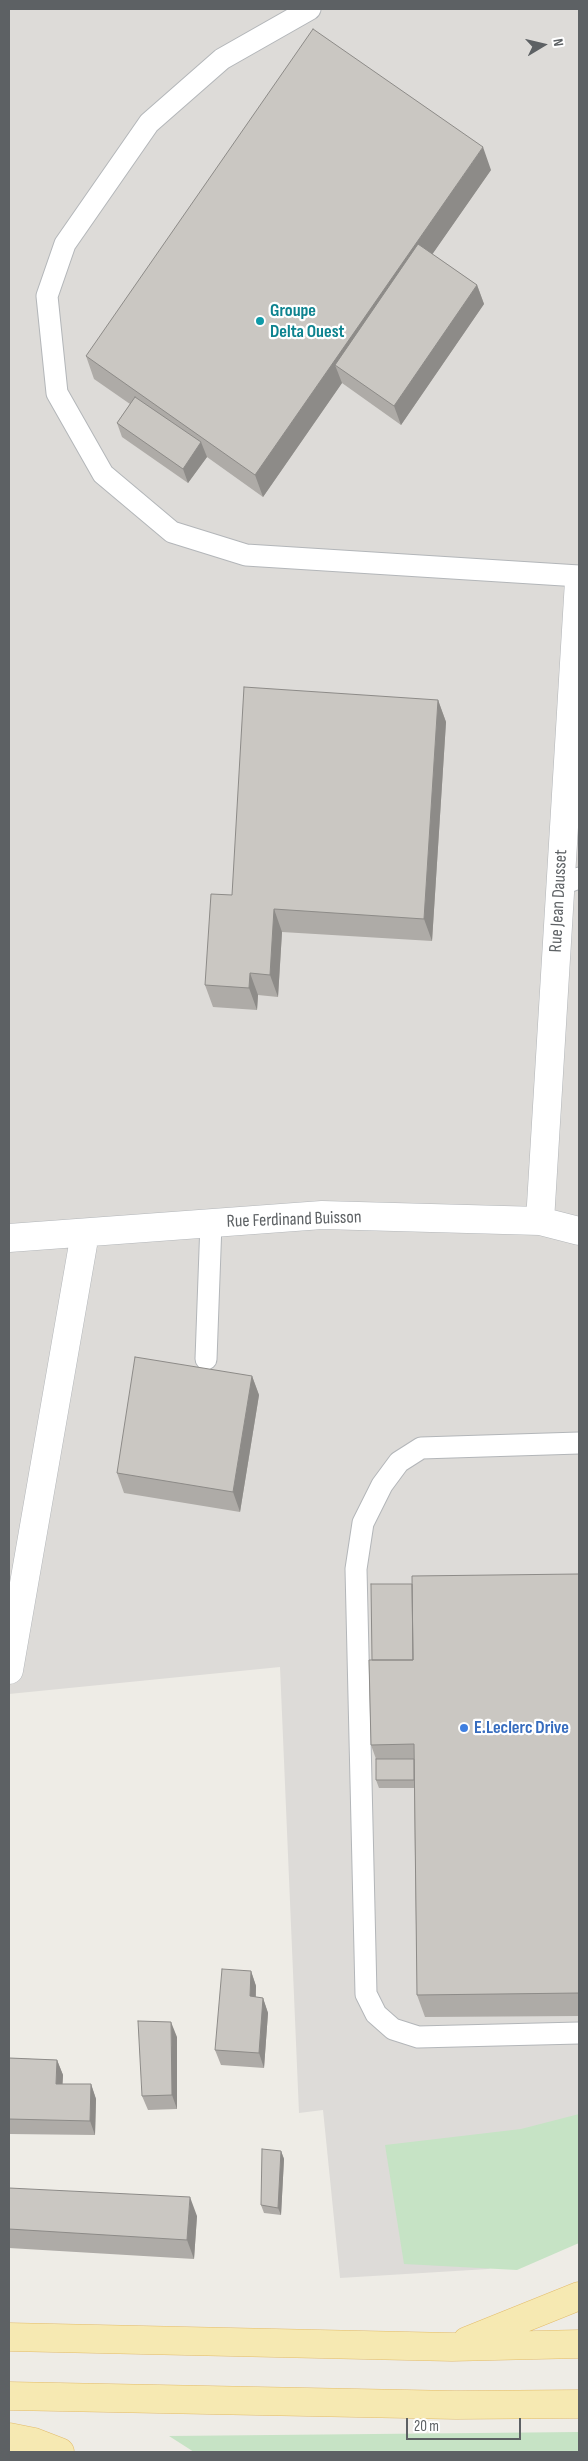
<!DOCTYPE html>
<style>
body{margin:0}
#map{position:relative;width:588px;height:2461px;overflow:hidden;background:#eeece6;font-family:"Sofia Sans Condensed",sans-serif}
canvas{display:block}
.frame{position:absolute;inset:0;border:10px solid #5d6164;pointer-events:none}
.north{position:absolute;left:518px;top:20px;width:50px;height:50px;-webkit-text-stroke:4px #fff;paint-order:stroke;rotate:81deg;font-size:14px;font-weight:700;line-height:20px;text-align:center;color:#5d6164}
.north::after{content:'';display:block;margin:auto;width:18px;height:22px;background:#5d6164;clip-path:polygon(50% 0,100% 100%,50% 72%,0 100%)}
.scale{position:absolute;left:406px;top:2418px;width:115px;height:22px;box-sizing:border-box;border:2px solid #5d6164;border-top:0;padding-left:6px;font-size:15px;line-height:18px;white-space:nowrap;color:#5d6164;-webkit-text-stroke:4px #fff;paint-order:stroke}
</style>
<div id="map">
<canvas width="588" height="2461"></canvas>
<div class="frame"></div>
<div class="north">N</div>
<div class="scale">20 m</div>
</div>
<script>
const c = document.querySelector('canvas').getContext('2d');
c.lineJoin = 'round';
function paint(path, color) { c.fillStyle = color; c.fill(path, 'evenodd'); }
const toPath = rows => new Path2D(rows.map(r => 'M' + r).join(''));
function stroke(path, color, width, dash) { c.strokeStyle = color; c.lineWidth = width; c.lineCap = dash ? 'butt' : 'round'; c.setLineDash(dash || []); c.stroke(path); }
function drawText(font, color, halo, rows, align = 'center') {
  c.font = font + ' "Sofia Sans Condensed",sans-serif'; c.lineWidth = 4.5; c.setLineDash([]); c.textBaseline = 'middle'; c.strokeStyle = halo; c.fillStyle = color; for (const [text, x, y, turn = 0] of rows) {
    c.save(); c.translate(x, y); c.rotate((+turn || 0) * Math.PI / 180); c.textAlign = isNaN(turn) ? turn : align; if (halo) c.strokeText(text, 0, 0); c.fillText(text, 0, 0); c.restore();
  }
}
paint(toPath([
 [9,9,579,9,579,2235,488,2269,340,2278,323,2110,299,2113,280,1667,9,1694]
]), '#dddbd8');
paint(toPath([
 [579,2114,579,2243,517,2270,404,2264,385,2145,521,2129],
 [579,2432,579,2452,194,2452,169,2436]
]), '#c6e3c5');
const lane = toPath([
 [310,9,222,59,149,123,65,244,47,296,57,393,103,474,172,532,246,555,579,576],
 [560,885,579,878],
 [206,1359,211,1223],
 [579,1443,421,1448,399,1462,382,1485,363,1523,356,1569,366,1994,376,2014,393,2029,418,2037,579,2033]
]);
const street = toPath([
 [540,1221,579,581],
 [9,1238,322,1215,540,1221,579,1231],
 [9,1670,85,1233]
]);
const primary = toPath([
 [9,2337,452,2347,579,2344],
 [467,2341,579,2296],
 [9,2396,456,2405,579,2404],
 [9,2437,34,2442,60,2452]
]);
stroke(lane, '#b3b6b9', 23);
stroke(street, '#b3b6b9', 29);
stroke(primary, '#e3bc6a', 29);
stroke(lane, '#fff', 21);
stroke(street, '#fff', 28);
stroke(primary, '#f6e9b2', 28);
paint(toPath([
 [491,170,432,254,477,285,484,304,401,425,342,383,263,497,207,457,188,483,122,437,117,423,130,404,94,379,86,356],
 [438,700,446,722,432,941,282,932,278,997,258,995,257,1010,213,1007,205,985,232,895],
 [252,1376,259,1395,240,1512,124,1493,117,1473],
 [579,1574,579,2016,425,2017,417,1995,414,1788,379,1788,376,1780,376,1759,371,1745,412,1584],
 [251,1971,256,1986,256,1997,263,1998,268,2013,264,2068,221,2065,215,2050],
 [177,2037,177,2109,148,2110,142,2096],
 [9,2058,57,2060,63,2075,62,2084,91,2084,96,2099,95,2135,9,2134],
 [281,2151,284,2159,281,2215,264,2213,261,2205],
 [9,2188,197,2216,194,2259,9,2248]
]), '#aeaba7');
paint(toPath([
 [483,147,491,170,349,374,335,365,342,383,263,497,255,475],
 [477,285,484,304,401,425,394,406],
 [201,442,207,457,188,483,183,469],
 [438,700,446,722,432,941,424,919],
 [274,909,282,932,278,997,270,975],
 [250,973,258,995,257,1010,249,988],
 [252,1376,259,1395,240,1512,233,1492],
 [251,1971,256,1986,255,2011,250,1996],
 [263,1998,268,2013,264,2068,259,2053],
 [171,2022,177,2037,177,2109,172,2095],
 [57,2060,63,2075,62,2098,56,2084],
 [91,2084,96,2099,95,2135,90,2121],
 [281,2151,284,2159,281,2215,278,2208],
 [190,2197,197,2216,194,2259,187,2240]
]), '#8d8b88');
const building = toPath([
 [313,29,483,147,255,475,86,356,313,29],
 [418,244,477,285,394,406,335,365,418,244],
 [135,397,201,442,183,469,117,423,135,397],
 [244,687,438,700,424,919,274,909,270,975,250,973,249,988,205,985,211,894,232,895,244,687],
 [135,1357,252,1376,233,1492,117,1473,135,1357],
 [579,1574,579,1993,417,1995,414,1744,371,1745,369,1660,413,1660,412,1576,579,1574],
 [371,1584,412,1584,413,1660,372,1660,371,1584],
 [376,1759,414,1759,414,1780,376,1780,376,1759],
 [222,1969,251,1971,250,1996,263,1998,259,2053,215,2050,222,1969],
 [138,2021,171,2022,172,2095,142,2096,138,2021],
 [9,2058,57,2060,56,2084,91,2084,90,2121,9,2119,9,2058],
 [262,2149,281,2151,278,2208,261,2205,262,2149],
 [9,2188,190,2197,187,2240,9,2229,9,2188]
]);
paint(building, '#cac7c2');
stroke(building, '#8d8b88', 1);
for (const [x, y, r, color] of [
 [260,321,5,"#0f9aa8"],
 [464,1728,5,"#3f7fe0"]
]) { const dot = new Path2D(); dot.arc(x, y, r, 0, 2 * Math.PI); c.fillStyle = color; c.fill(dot); stroke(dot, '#fff', 2); }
drawText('bold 18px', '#0d838f', '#fff', [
 ["Groupe",270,311],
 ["Delta Ouest",270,332]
], 'left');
drawText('18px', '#5d6164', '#fff', [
 ["Rue Jean Dausset",559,901,-87],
 ["Rue Ferdinand Buisson",294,1220,-2]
]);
drawText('bold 18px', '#366cbe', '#fff', [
 ["E.Leclerc Drive",474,1728]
], 'left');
</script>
